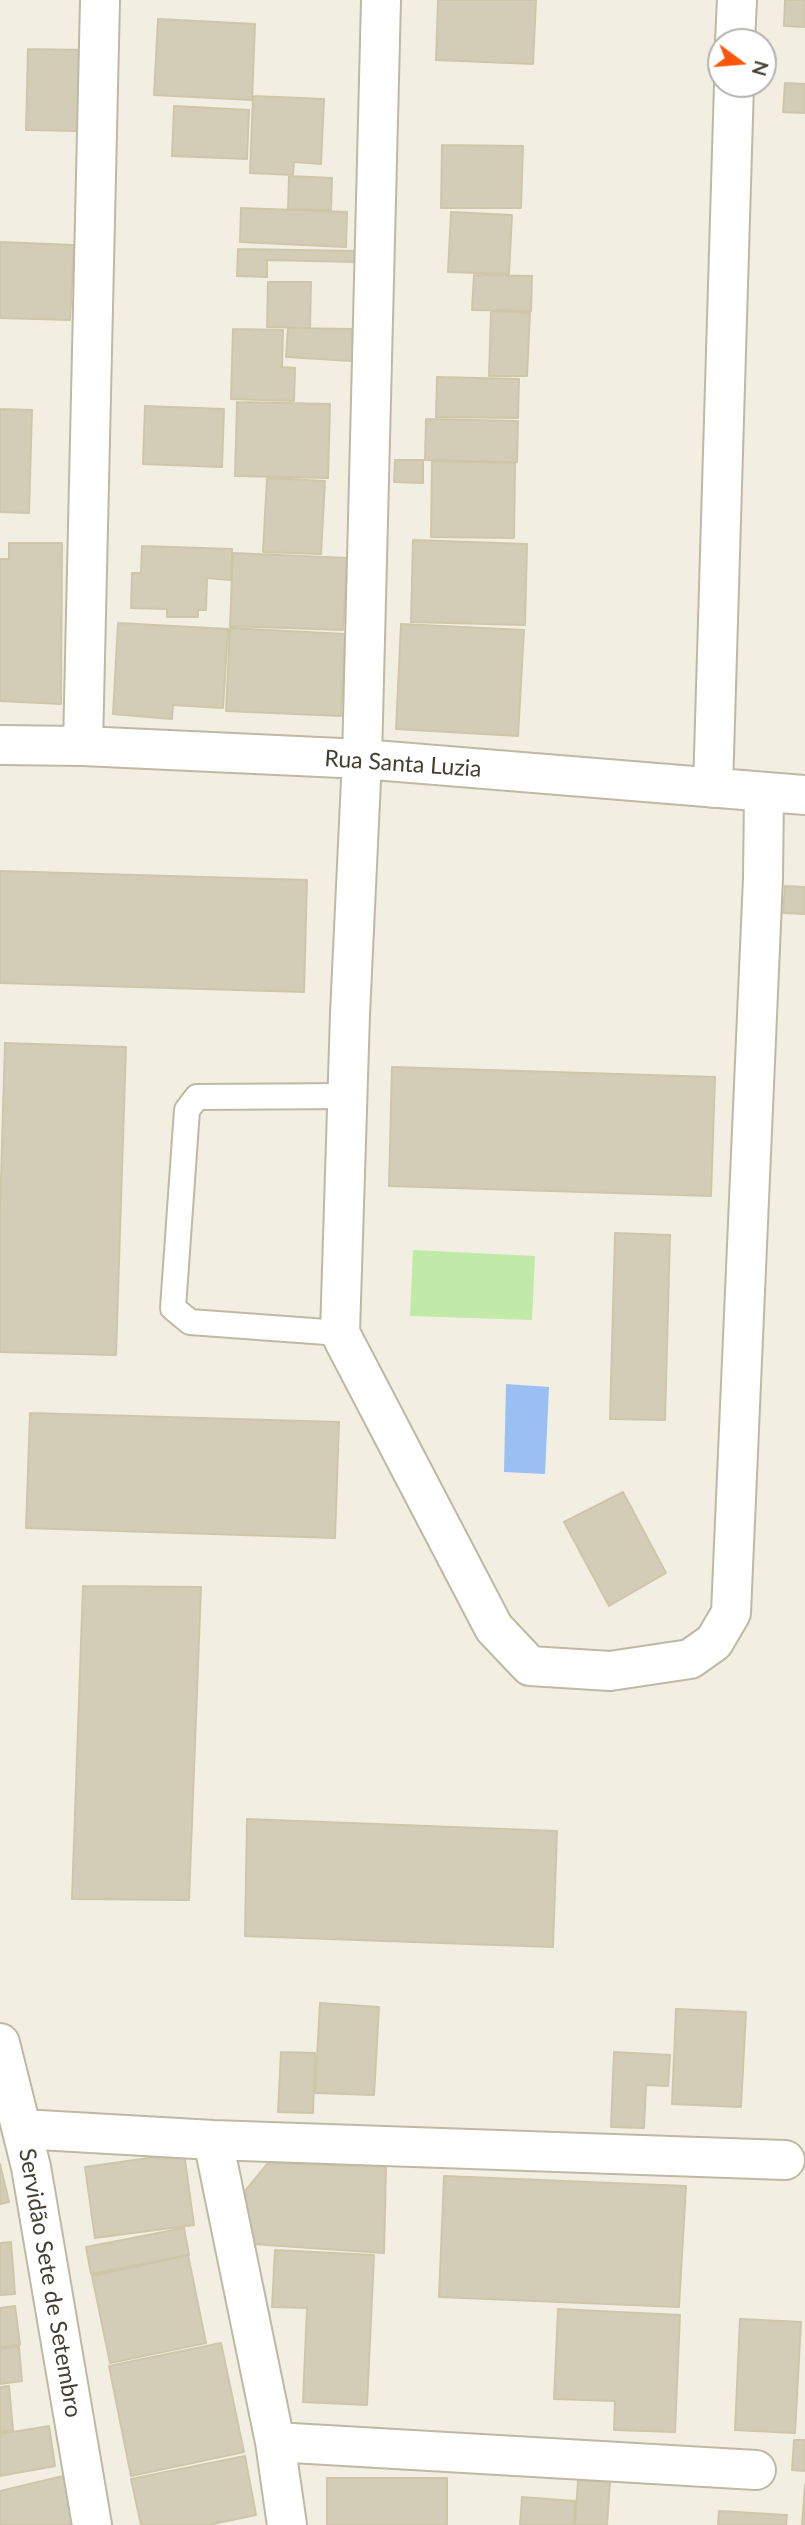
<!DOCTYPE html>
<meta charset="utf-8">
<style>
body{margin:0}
#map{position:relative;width:805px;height:2525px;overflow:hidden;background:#f2efe2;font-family:Lato,sans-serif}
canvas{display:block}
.north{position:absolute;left:707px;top:28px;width:70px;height:70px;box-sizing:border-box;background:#fff;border:2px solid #b4b2ad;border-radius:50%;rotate:106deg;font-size:19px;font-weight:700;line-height:28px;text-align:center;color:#433f32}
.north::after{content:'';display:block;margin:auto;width:24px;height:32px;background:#ff560b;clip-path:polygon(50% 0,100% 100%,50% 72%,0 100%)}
</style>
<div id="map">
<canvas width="805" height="2525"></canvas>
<div class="north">N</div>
</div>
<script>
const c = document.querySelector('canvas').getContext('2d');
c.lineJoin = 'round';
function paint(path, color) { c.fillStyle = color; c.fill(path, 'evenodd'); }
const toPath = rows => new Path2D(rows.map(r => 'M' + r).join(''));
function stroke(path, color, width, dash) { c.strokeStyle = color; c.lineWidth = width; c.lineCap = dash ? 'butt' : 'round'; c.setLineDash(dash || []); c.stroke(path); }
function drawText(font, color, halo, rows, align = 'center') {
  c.font = font + ' Lato,sans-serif'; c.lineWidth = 6; c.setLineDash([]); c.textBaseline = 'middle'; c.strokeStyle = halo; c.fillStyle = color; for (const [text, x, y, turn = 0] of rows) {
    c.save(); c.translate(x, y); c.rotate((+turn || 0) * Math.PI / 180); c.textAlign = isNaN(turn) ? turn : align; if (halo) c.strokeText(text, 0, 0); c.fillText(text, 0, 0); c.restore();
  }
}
paint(toPath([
 [413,1250,535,1256,532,1320,410,1316]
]), '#c1e9a8');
paint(toPath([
 [506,1384,549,1387,545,1474,504,1472]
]), '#9ac0f3');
const building = toPath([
 [438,0,536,0,533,64,436,60,438,0],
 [785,0,805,0,805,27,784,26,785,0],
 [158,19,255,24,252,100,154,95,158,19],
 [28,49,83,50,80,131,26,130,28,49],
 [785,83,805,84,805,113,783,112,785,83],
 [253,96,324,99,321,164,294,162,293,175,250,173,253,96],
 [174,106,249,110,247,159,172,156,174,106],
 [442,145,523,146,521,208,441,208,442,145],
 [289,176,332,178,331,210,288,209,289,176],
 [241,208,347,212,346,247,240,242,241,208],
 [451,212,512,215,509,274,448,272,451,212],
 [0,242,74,245,70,320,0,318,0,242],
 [238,249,356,251,355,262,267,260,267,277,237,276,238,249],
 [474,275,532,276,531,311,472,310,474,275],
 [268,282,311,282,310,328,267,327,268,282],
 [491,311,530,313,527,376,489,376,491,311],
 [288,328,352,329,352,361,286,357,288,328],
 [233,329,283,330,282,367,295,368,294,401,231,399,233,329],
 [437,377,519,379,518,418,436,417,437,377],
 [237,402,330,404,328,478,235,476,237,402],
 [145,406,224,409,222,467,143,464,145,406],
 [0,409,32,410,29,513,0,512,0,409],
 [426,419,518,421,517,462,425,460,426,419],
 [395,460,423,460,423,483,394,482,395,460],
 [432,461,515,463,514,538,431,537,432,461],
 [267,478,325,481,321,554,263,552,267,478],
 [413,540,527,544,525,625,411,622,413,540],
 [9,543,62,543,61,704,0,701,0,559,9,559,9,543],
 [142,546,232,549,231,580,207,578,206,610,198,610,198,617,167,617,167,609,131,608,132,573,141,573,142,546],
 [233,553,347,558,343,630,230,626,233,553],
 [118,623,228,629,223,708,173,705,172,719,113,714,118,623],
 [401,624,524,630,518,736,396,729,401,624],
 [230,628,345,634,341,716,226,711,230,628],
 [0,871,307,880,304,992,0,983,0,871],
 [785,886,805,887,805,914,783,913,785,886],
 [5,1043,126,1047,116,1355,0,1352,0,1213,5,1043],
 [392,1067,715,1077,711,1196,389,1186,392,1067],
 [615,1233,670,1235,665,1420,610,1419,615,1233],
 [30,1413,339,1422,335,1538,26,1528,30,1413],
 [623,1492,666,1573,609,1606,564,1522,623,1492],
 [83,1586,201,1587,189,1900,72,1899,83,1586],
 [247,1819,557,1831,553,1947,245,1936,247,1819],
 [320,2003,379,2007,374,2095,315,2093,320,2003],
 [676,2009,746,2012,741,2107,672,2104,676,2009],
 [281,2052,315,2053,313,2113,278,2112,281,2052],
 [614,2052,670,2055,668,2086,646,2085,644,2128,611,2127,614,2052],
 [184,2153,194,2225,95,2238,85,2167,184,2153],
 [268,2163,386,2167,384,2253,252,2244,245,2191,268,2163],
 [0,2164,9,2202,0,2204,0,2164],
 [444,2176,686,2186,679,2307,439,2297,444,2176],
 [184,2228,189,2255,91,2274,86,2247,184,2228],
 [11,2242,15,2294,0,2295,0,2243,11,2242],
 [275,2250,374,2255,367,2405,303,2402,307,2308,272,2307,275,2250],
 [188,2255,206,2343,110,2363,92,2276,188,2255],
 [15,2306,20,2345,0,2347,0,2308,15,2306],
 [558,2309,680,2315,675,2432,614,2430,615,2401,554,2399,558,2309],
 [740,2319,801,2322,795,2433,735,2430,740,2319],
 [221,2343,244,2452,131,2476,109,2366,221,2343],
 [19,2347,22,2381,0,2384,0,2349,19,2347],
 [9,2386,13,2430,0,2432,0,2387,9,2386],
 [49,2426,55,2466,0,2476,0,2434,49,2426],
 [794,2440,805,2440,805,2471,792,2470,794,2440],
 [245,2456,256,2515,208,2525,141,2525,131,2479,245,2456],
 [63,2476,74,2525,0,2525,0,2491,63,2476],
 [327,2478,447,2478,447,2525,327,2525,327,2478],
 [578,2480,610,2482,607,2525,575,2525,578,2480],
 [805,2485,805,2525,802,2525,805,2485],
 [522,2497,575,2501,574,2525,520,2525,522,2497],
 [719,2511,787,2515,786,2525,718,2525,719,2511]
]);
paint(building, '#d3cdb7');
stroke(building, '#cfc6aa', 2);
const lane = toPath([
 [340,1333,190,1322,173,1308,187,1110,197,1097,349,1096]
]);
const street = toPath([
 [381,0,362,759,350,1014,340,1333,494,1628,530,1666,610,1671,690,1659,714,1642,731,1613,763,878,764,793],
 [735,42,737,0],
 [0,745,83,746,362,759,805,795],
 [83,746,100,0],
 [713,788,734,84],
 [0,2043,31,2167,92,2525],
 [22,2129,213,2140,785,2160],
 [213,2140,275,2442,287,2525],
 [275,2442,756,2470]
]);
stroke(lane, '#bdb9a4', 28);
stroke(street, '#bdb9a4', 42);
stroke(lane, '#fff', 24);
stroke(street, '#fff', 38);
drawText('23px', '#433f32', '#fff', [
 ["Rua Santa Luzia",403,764,4],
 ["Servidão Sete de Setembro",50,2283,80]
]);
</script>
